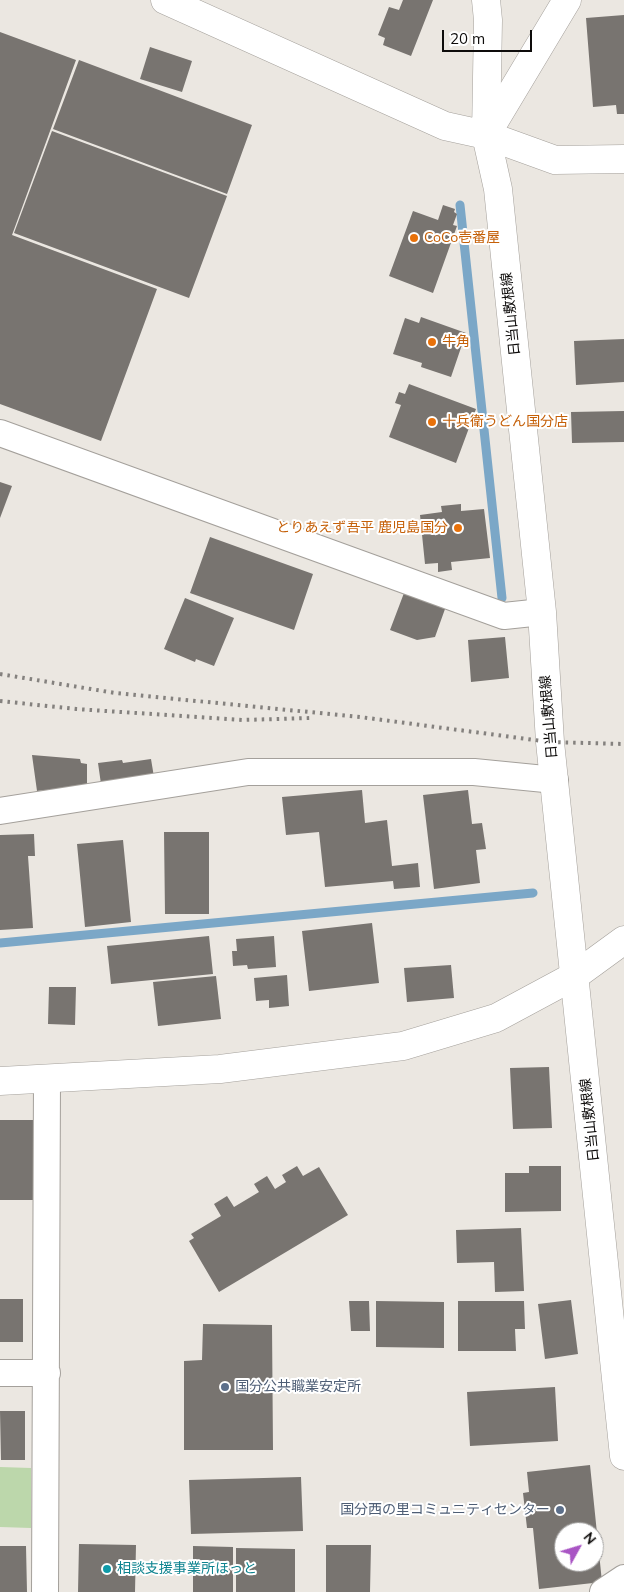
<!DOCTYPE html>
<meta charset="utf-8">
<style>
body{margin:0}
#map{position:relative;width:624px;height:1592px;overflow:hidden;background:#ebe7e1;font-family:Mulish,sans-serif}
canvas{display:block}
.north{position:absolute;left:554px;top:1522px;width:50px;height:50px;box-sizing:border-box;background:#fff;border:1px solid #9f9e9d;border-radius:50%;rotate:51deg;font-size:14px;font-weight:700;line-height:20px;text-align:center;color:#0e0c0b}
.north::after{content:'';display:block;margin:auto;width:18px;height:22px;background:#a955c4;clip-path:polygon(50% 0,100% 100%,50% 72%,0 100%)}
.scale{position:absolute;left:442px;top:30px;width:90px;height:22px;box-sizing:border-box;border:2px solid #0e0c0b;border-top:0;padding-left:6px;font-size:15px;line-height:18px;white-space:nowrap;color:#0e0c0b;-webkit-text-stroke:4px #fff;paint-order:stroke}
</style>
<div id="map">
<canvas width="624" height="1592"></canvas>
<div class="north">N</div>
<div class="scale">20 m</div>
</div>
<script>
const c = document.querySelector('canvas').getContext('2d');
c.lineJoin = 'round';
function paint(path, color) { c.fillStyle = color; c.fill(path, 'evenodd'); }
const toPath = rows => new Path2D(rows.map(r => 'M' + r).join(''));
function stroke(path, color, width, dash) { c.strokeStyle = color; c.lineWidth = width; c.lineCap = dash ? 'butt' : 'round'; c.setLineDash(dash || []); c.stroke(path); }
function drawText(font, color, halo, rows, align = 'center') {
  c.font = font + ' Mulish,"Noto Sans JP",sans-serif'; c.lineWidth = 4; c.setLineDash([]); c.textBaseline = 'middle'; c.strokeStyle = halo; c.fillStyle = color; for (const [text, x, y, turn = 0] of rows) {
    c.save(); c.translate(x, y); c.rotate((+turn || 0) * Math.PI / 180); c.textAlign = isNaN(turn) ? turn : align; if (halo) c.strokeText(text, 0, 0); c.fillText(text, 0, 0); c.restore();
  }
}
paint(toPath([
 [0,1467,31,1468,31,1528,0,1527]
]), '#bcd7ab');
stroke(toPath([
 [460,205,502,598],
 [0,943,533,893]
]), '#7ba7c7', 9);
paint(toPath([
 [403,0,433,0,411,56,383,45,385,38,378,35,389,7,399,10],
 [624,15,624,114,617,114,616,105,593,107,586,18],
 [0,32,76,60,12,235,157,289,101,441,0,404],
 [150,47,192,61,182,92,140,79],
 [79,60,252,125,227,194,53,129],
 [52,131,227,196,189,298,14,233],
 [443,205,455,209,454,212,457,214,453,225,457,226,433,293,389,276,413,211,438,220],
 [421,317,466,333,451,377,421,367,422,363,393,354,405,318,419,323],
 [624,339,624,382,576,385,574,341],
 [409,384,476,409,456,463,389,437,401,405,395,403,399,392,405,394],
 [624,411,624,442,572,443,571,412],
 [0,482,12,486,0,518],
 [461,504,461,511,484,509,490,558,451,562,452,570,438,572,438,563,425,564,420,515,442,512,441,506],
 [210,537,313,574,294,630,190,593],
 [404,593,445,609,435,637,417,640,390,630],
 [185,598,234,618,214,666,196,659,195,662,164,649],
 [505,637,509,678,471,682,468,640],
 [32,755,80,759,81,763,87,764,87,786,37,791],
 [151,759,154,777,101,784,98,763,122,760,123,763],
 [362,790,365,823,387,820,392,866,418,863,420,887,394,889,393,881,325,887,319,832,286,835,282,797],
 [468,790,472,824,482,823,486,849,476,850,480,883,434,889,423,795],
 [164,832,209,832,209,914,165,914],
 [34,834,35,856,28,856,33,928,0,930,0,835],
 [123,840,131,922,85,927,77,844],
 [372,923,379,983,309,991,302,931],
 [209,936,213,974,111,984,107,946],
 [274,936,276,967,248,969,247,965,233,966,232,951,237,951,236,939],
 [451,965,454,998,407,1002,404,968],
 [287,975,289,1006,269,1008,269,1000,256,1001,254,978],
 [216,976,221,1019,158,1026,153,982],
 [49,987,76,987,75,1025,48,1024],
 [549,1067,552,1128,513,1129,510,1068],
 [0,1120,35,1120,36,1200,0,1200],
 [297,1166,303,1176,319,1167,348,1215,219,1292,189,1241,194,1238,191,1234,221,1216,214,1204,227,1196,234,1207,259,1192,254,1184,267,1176,275,1189,286,1182,282,1175],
 [529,1166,561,1166,561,1211,505,1212,505,1173,529,1173],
 [521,1228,524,1291,495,1292,494,1262,457,1263,456,1230],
 [0,1299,23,1299,23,1342,0,1342],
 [571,1300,578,1354,545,1359,538,1304],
 [349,1301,369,1301,370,1331,351,1331],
 [376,1301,444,1302,444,1348,376,1347],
 [458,1301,524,1301,525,1329,515,1329,516,1351,458,1351],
 [203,1324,272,1325,273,1450,184,1450,184,1361,202,1360],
 [555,1387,558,1441,470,1446,467,1392],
 [0,1411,25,1411,25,1460,1,1460],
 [590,1465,602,1582,539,1589,533,1528,527,1528,523,1493,529,1492,527,1472],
 [564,1532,594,1532,594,1562,564,1562],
 [301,1477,303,1531,191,1534,189,1480],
 [79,1544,136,1545,135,1592,78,1592],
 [326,1545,371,1545,370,1592,326,1592],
 [0,1546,26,1546,27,1592,0,1592],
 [193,1546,233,1547,233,1592,193,1592],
 [236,1548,295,1549,295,1592,236,1592]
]), '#787470');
const minor = toPath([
 [0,433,504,616,542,612],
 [0,811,248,772,474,772,555,780],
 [0,1373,47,1373],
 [45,1592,47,1079],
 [603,1592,624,1578]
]);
const tertiary = toPath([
 [165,0,445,126,486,135,555,160,624,159],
 [486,135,488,20,486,0],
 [0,1081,220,1069,403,1046,496,1018,576,975,624,940]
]);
const secondary = toPath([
 [567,0,486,135,498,189,542,612,550,742,624,1456]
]);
stroke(minor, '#a4a09b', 28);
stroke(tertiary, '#a4a09b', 29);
stroke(secondary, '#a4a09b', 29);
stroke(minor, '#fff', 26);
stroke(tertiary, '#fff', 28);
stroke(secondary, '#fff', 28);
stroke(toPath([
 [0,674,115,693,360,717,550,742,624,744],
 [0,701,76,709,242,720,311,718]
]), '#84817e', 4, [2.5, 5]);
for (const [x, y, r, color] of [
 [414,238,5,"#e8710a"],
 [432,342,5,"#e8710a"],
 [432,422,5,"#e8710a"],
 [458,528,5,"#e8710a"],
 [225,1387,5,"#5c6f8a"],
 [560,1510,5,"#5c6f8a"],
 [107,1569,5,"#0f9aa8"]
]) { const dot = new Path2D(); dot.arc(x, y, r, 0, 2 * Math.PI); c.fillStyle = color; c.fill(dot); stroke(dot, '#fff', 2); }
drawText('14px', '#c56008', '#fff', [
 ["CoCo壱番屋",424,238],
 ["牛角",442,342],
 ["十兵衛うどん国分店",442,422],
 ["とりあえず吾平 鹿児島国分",448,528,"right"]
], 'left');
drawText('14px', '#0e0c0b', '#fff', [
 ["日当山敷根線",511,314,-96],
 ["日当山敷根線",549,717,-95],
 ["日当山敷根線",590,1120,-96]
]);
drawText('14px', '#4e5e75', '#fff', [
 ["国分公共職業安定所",235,1387],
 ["国分西の里コミュニティセンター",550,1510,"right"]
], 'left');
drawText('14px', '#0d838f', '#fff', [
 ["相談支援事業所ほっと",117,1569]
], 'left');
</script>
